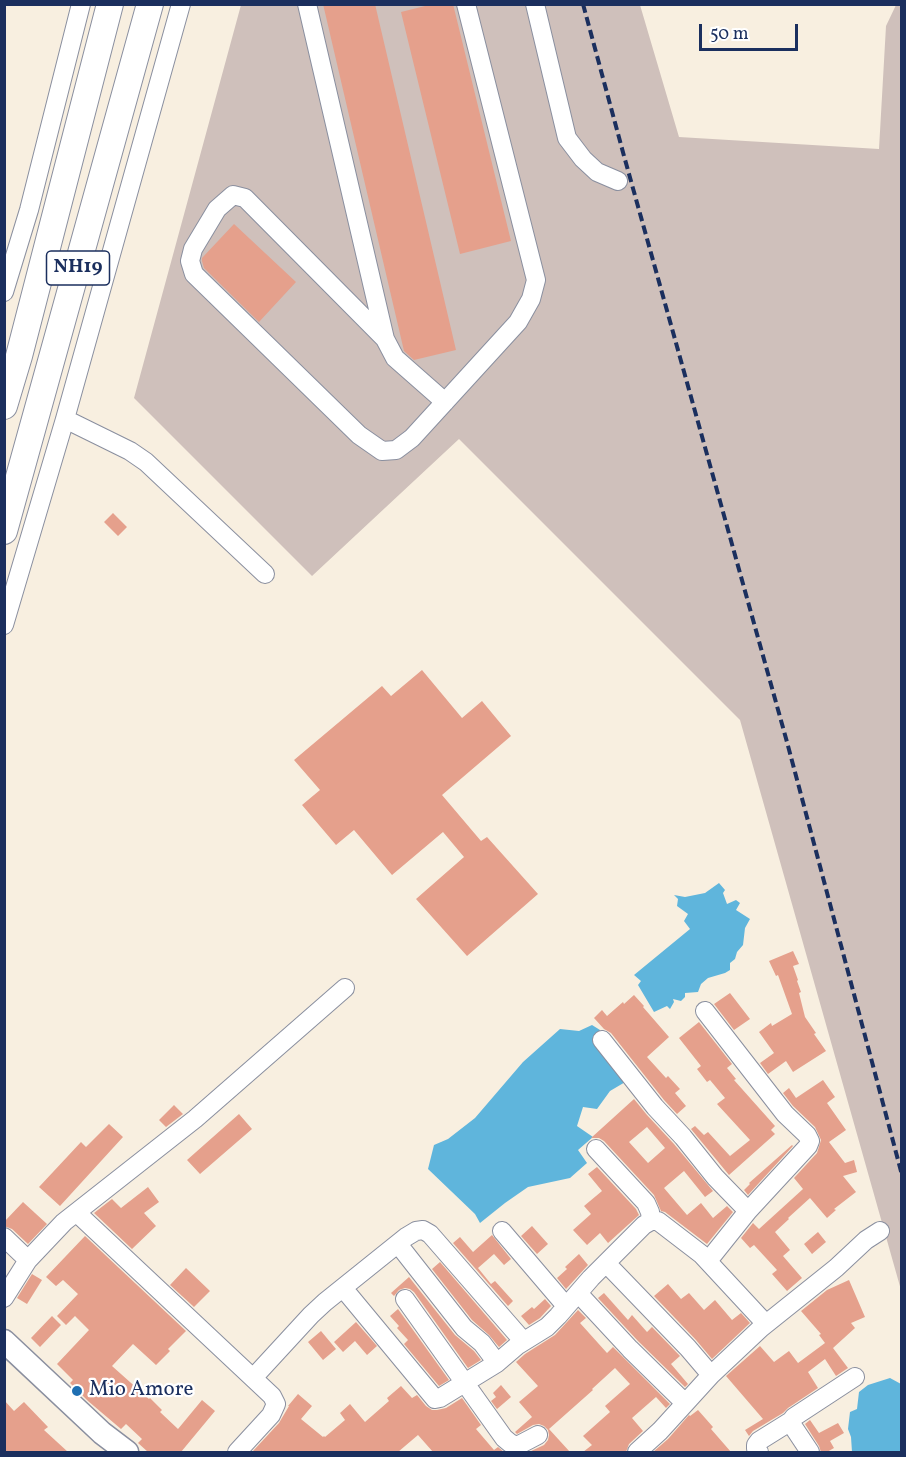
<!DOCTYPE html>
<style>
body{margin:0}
#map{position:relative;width:906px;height:1457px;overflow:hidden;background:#f8efe0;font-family:Vollkorn,serif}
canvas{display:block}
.frame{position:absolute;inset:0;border:6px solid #1b2f5e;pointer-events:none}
.scale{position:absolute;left:699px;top:24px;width:99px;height:27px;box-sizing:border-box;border:3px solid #1b2f5e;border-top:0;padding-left:8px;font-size:18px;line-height:21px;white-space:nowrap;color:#1b2f5e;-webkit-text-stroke:4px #fff;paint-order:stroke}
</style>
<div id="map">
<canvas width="906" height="1457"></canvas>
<div class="frame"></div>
<div class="scale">50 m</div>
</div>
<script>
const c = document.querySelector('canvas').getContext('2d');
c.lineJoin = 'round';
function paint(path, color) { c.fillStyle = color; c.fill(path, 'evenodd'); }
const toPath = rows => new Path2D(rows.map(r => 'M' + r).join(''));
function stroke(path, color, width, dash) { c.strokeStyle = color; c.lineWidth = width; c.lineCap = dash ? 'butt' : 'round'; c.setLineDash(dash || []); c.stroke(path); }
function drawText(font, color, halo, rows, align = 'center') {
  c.font = font + ' Vollkorn,serif'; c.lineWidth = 4.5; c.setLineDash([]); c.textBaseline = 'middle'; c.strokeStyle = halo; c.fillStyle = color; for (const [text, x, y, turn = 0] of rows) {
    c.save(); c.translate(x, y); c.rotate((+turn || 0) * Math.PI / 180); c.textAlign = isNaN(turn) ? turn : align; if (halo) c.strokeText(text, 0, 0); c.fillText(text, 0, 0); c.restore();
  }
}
paint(toPath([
 [241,5,640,5,679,137,879,149,886,26,896,5,901,5,901,1290,740,720,459,439,312,576,134,398]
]), '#cfc0bb');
paint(toPath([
 [719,883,725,890,723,893,727,904,736,900,740,903,736,910,750,919,745,928,743,945,737,952,735,959,730,963,730,970,725,973,708,978,701,984,698,992,685,993,685,997,681,1001,673,999,674,1002,670,1009,667,1006,654,1012,638,985,641,981,634,975,690,929,684,921,688,914,677,906,678,899,674,895,685,897,705,893],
 [592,1025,600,1030,598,1038,632,1078,610,1091,597,1109,583,1107,577,1126,593,1137,578,1150,587,1163,570,1178,528,1187,505,1203,480,1223,475,1214,428,1169,434,1145,448,1139,475,1118,523,1062,560,1029,579,1031],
 [890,1378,901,1384,901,1452,852,1452,851,1437,848,1429,850,1412,857,1409,859,1392,868,1385]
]), '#5fb5dc');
paint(toPath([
 [323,4,375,4,456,350,414,360,404,351],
 [433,4,453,4,511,241,460,254,401,12],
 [234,224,296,282,259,322,204,268,202,261,202,258],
 [113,513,127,527,118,536,104,522],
 [422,670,462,718,482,701,511,736,442,795,481,841,487,837,538,894,467,956,416,899,464,857,443,832,392,875,354,830,336,845,302,805,320,790,294,760,382,686,391,696],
 [793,951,799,964,793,966,798,980,797,981,801,992,799,993,805,1017,816,1033,814,1034,826,1051,793,1072,786,1061,768,1074,760,1063,774,1053,759,1032,771,1023,772,1026,792,1014,778,975,776,976,769,961],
 [730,993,750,1019,734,1030,714,1004],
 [634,995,644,1006,643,1007,669,1037,647,1057,666,1078,668,1076,680,1089,675,1093,686,1106,677,1114,664,1100,611,1033,604,1029,594,1018,602,1010,607,1016,623,1002,624,1004],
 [699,1022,732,1064,727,1068,736,1079,734,1080,775,1126,771,1130,775,1134,729,1175,691,1129,695,1126,704,1135,708,1132,730,1156,750,1140,717,1104,725,1098,710,1080,707,1082,697,1069,701,1066,679,1038],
 [823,1080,835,1097,827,1103,846,1130,829,1142,845,1163,854,1160,857,1172,843,1176,856,1192,834,1209,836,1210,827,1218,810,1198,788,1218,789,1219,775,1232,790,1250,783,1256,802,1278,787,1291,772,1274,777,1270,754,1245,750,1248,741,1238,753,1223,759,1229,803,1189,794,1178,817,1153,821,1140,815,1127,793,1106,783,1093,789,1088,796,1098],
 [634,1099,647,1115,674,1144,713,1191,705,1197,684,1171,664,1188,687,1215,701,1203,713,1218,727,1206,733,1212,707,1244,665,1212,661,1211,654,1195,604,1141,599,1138,591,1138],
 [647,1127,665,1148,648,1163,629,1142],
 [174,1105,183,1114,166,1127,159,1120],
 [239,1114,252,1129,200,1174,187,1160],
 [109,1124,123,1137,60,1206,39,1187,81,1142,86,1147],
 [792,1145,793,1146,748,1195,744,1190,750,1184,749,1183],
 [597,1167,636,1209,639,1215,608,1243,600,1233,587,1245,573,1230,591,1214,584,1206,602,1191,588,1174],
 [148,1187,159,1202,144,1213,156,1226,132,1249,94,1213,112,1199,121,1208],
 [23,1202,47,1224,28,1244,12,1229,4,1226,4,1222],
 [532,1226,548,1244,537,1254,521,1236],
 [818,1232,826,1242,812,1254,804,1244],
 [492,1235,511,1259,504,1265,494,1254,478,1268,491,1284,495,1281,513,1301,508,1306,453,1243,460,1237,473,1252],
 [85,1236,186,1331,168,1349,170,1351,156,1365,133,1344,112,1366,149,1399,150,1398,162,1410,160,1412,178,1429,202,1400,215,1411,181,1452,148,1452,138,1443,142,1439,126,1424,121,1429,88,1401,70,1383,73,1380,57,1364,89,1330,75,1316,66,1325,57,1316,78,1294,63,1280,56,1286,46,1277],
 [579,1254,588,1265,566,1289,557,1278,567,1269,565,1267],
 [440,1262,507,1340,499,1347,489,1335,472,1320,432,1269],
 [186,1268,210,1291,194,1307,170,1285],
 [32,1274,42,1280,27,1304,17,1298],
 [409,1277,455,1335,474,1351,481,1360,468,1368,414,1292,410,1289,405,1288,399,1290,394,1296,391,1293],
 [849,1280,865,1317,851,1323,855,1328,833,1348,848,1368,836,1376,825,1359,808,1372,818,1388,788,1408,783,1413,753,1431,749,1436,745,1430,763,1419,726,1376,760,1346,774,1362,789,1351,798,1363,825,1343,819,1335,821,1334,801,1311,827,1290],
 [668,1284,681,1299,689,1293,704,1310,715,1300,732,1320,741,1313,750,1323,712,1359,696,1340,654,1296],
 [604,1293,628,1320,632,1315,647,1332,652,1327,680,1356,671,1364,688,1384,685,1387,638,1341,598,1298],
 [545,1299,551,1306,540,1318,529,1325,521,1316,532,1307,534,1309],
 [398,1309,449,1380,439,1386,404,1344,408,1340,397,1328,399,1326,390,1316],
 [578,1310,586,1318,580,1323,607,1353,613,1347,670,1404,666,1408,656,1397,632,1418,643,1431,629,1444,626,1452,583,1452,592,1445,583,1436,610,1412,605,1406,630,1384,615,1368,592,1389,593,1390,549,1429,570,1452,529,1452,544,1445,548,1440,549,1435,548,1430,544,1426,539,1424,533,1425,517,1434,515,1432,532,1417,519,1402,538,1386,516,1362,525,1354,555,1335],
 [52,1316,61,1325,40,1347,31,1338],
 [356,1322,377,1346,367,1355,355,1341,343,1352,334,1342],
 [321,1331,336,1349,323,1360,308,1342],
 [501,1385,511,1397,497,1409,491,1401,496,1397,493,1393],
 [401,1386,412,1398,417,1395,426,1406,432,1410,437,1410,446,1408,462,1398,481,1425,476,1429,494,1450,498,1447,504,1452,433,1452,418,1435,398,1452,255,1452,253,1451,279,1423,289,1406,288,1406,298,1394,312,1406,301,1419,323,1437,324,1436,325,1437,345,1420,340,1413,350,1404,365,1422,389,1401,387,1398],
 [4,1400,14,1411,24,1402,48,1427,44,1430,68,1452,4,1452],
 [698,1410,713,1427,711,1429,731,1452,653,1452,668,1439,689,1415,690,1416],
 [810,1420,819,1433,838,1423,844,1433,830,1441,834,1448,827,1452,821,1452,819,1446,805,1424]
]), '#e5a08c');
const minor = toPath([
 [307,4,385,339,395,358,445,402],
 [535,4,567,138,583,159,597,172,618,181],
 [4,292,29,210,81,4],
 [385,339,245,198,233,195,217,209,193,249,190,261,194,274,359,435,382,451,396,450,412,438,518,322,531,299,536,280,466,4],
 [65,419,130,451,146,462,265,574],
 [4,625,65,419,181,4],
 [705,1011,785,1114,807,1135,810,1141,808,1146,748,1211,708,1261],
 [602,1040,655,1107,683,1137,715,1177,748,1211],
 [596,1149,646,1203,650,1212,651,1221],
 [77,1213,272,1396,276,1404,271,1415,237,1452],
 [502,1231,566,1306],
 [4,1237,28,1260],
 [398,1244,464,1328,482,1343,497,1363],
 [606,1263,688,1348,711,1375],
 [578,1293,630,1349,685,1403],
 [4,1298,28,1260,64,1222,195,1119,345,988],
 [405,1299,504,1438,510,1443,517,1446,538,1435],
 [518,1345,547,1327,558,1316,591,1278,644,1225,651,1221,658,1221,701,1254,766,1324],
 [253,1378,311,1315,325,1302,406,1237,416,1231,423,1230,430,1234,437,1242,518,1335,520,1340,518,1345,497,1363,440,1398,435,1399,343,1288],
 [637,1452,660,1431,711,1375,761,1328,836,1268,866,1240,880,1231],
 [759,1452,756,1449,756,1445,759,1441,791,1421],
 [810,1452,792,1425,791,1421,794,1417,855,1377]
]);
const major = toPath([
 [4,1341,102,1433,127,1452]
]);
const highway = toPath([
 [4,406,19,356,110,4],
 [4,531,150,4]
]);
stroke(minor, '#8a8f9f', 20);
stroke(major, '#8a8f9f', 25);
stroke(highway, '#8a8f9f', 28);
stroke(minor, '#fff', 18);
stroke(major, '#fff', 22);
stroke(highway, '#fff', 26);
stroke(toPath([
 [583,4,624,156,787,742,902,1175]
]), '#1b2f5e', 4, [9, 4.5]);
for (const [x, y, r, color] of [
 [77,1391,6,"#1f6fb2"]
]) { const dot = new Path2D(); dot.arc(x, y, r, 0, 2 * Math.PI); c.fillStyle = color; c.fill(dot); stroke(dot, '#fff', 2); }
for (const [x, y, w] of [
 [78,268,63]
]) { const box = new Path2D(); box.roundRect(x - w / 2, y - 17, w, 34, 4.5); c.fillStyle = '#fff'; c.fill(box); stroke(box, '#1b2f5e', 1.5); }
drawText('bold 20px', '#1b2f5e', null, [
 ["NH19",78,268]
]);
drawText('21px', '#1b2f5e', '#fff', [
 ["Mio Amore",89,1391]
], 'left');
</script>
